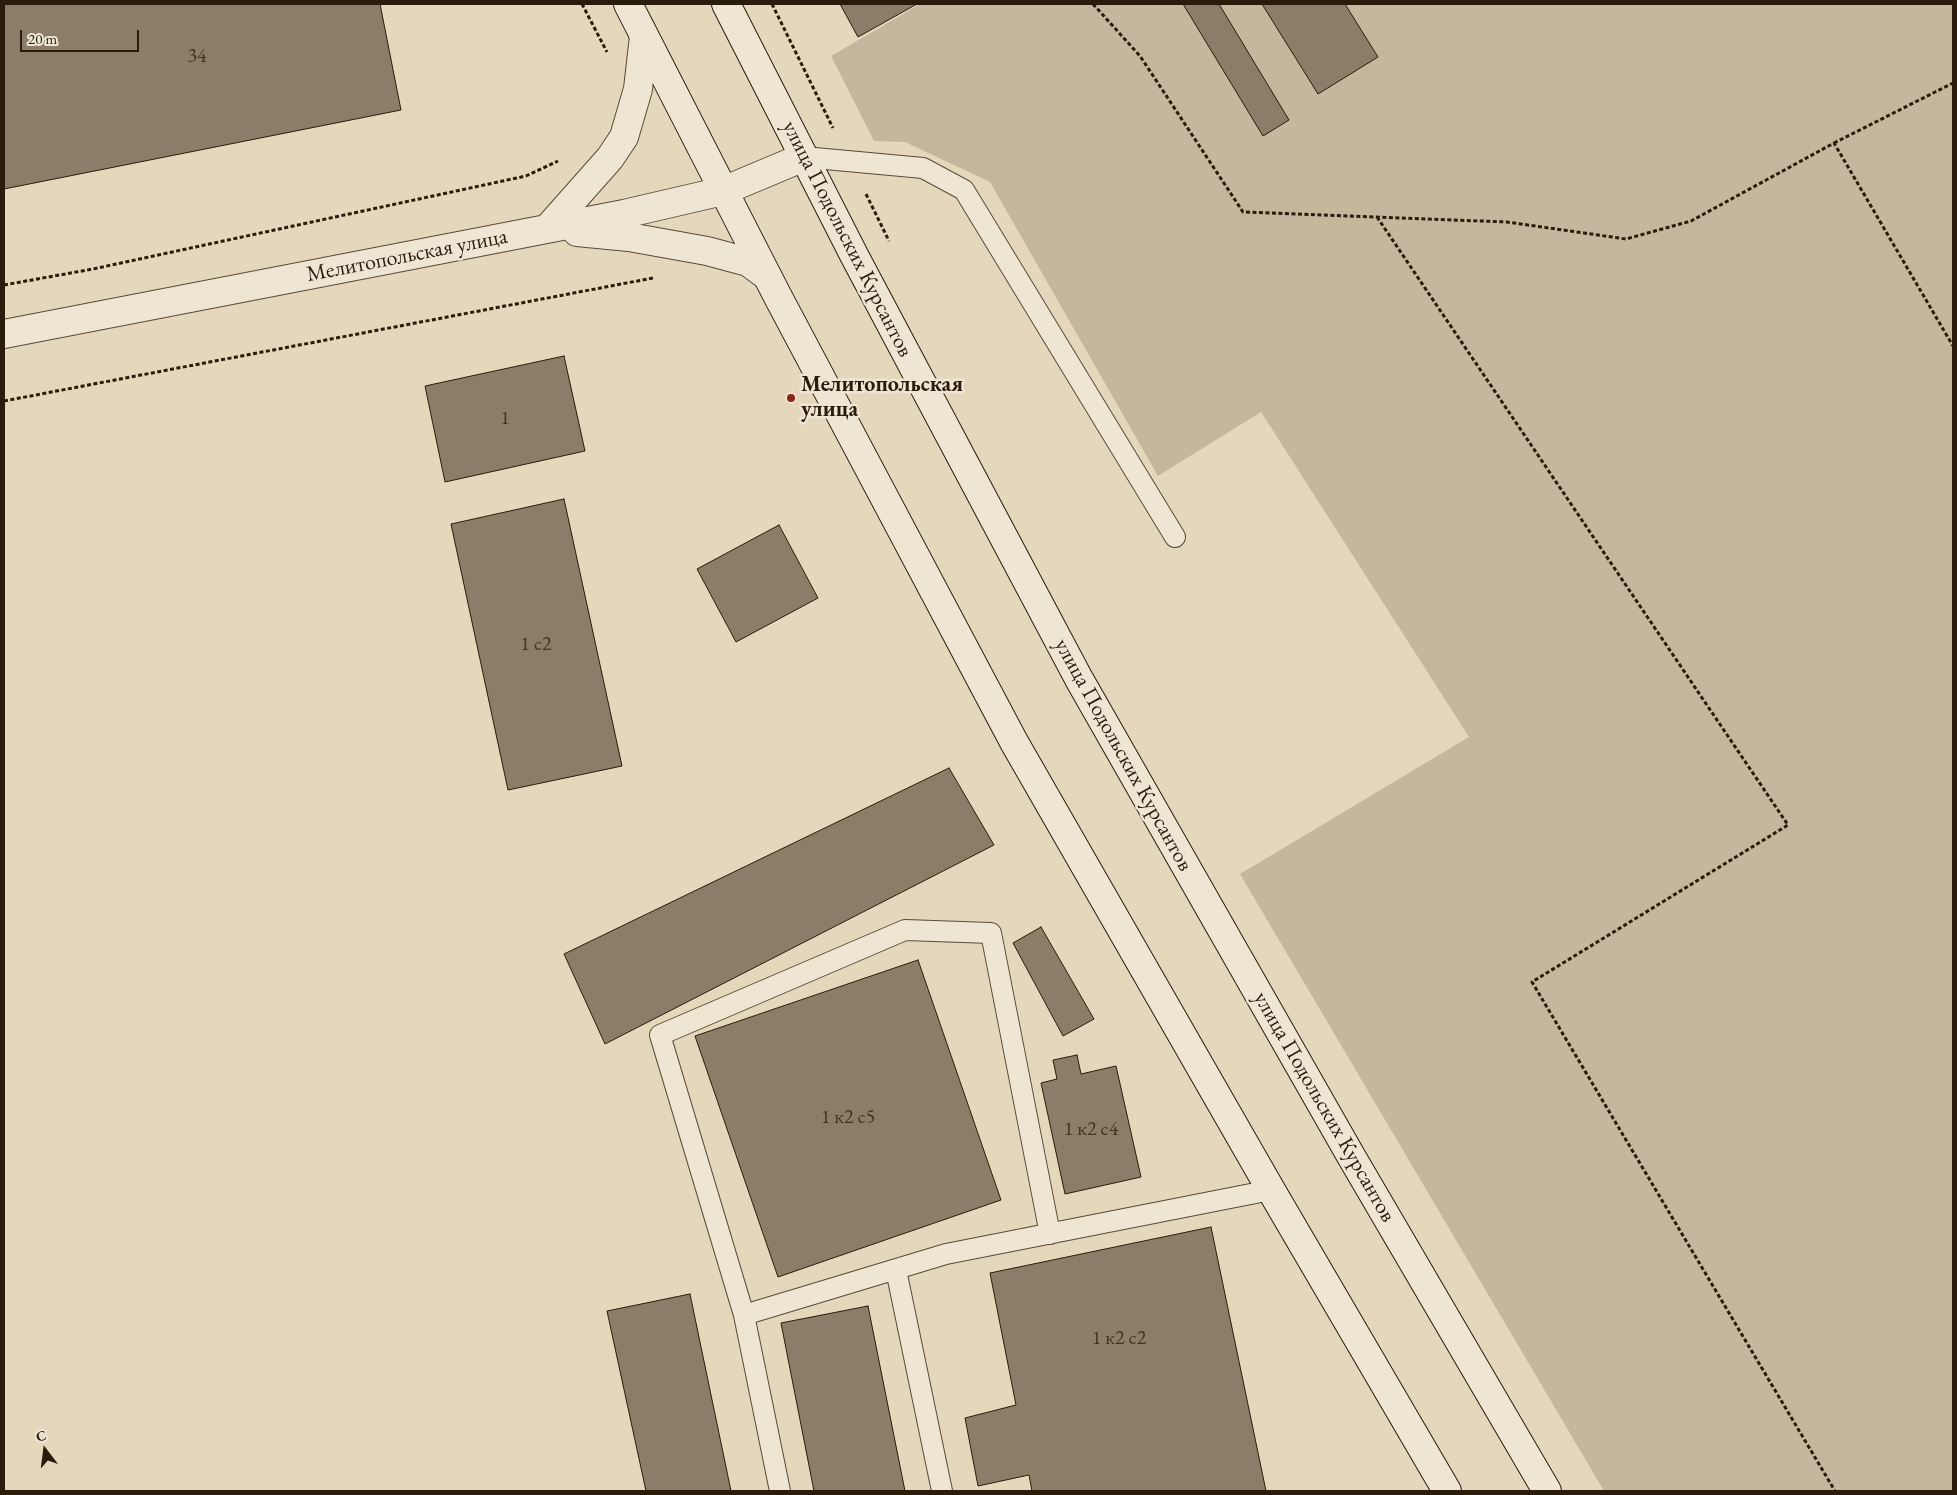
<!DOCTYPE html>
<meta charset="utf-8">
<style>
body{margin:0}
#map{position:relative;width:1957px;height:1495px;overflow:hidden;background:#e5d7bc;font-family:"EB Garamond",serif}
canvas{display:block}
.frame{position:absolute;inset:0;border:5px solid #2a1b0b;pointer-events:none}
.north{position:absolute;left:20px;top:1425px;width:50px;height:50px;-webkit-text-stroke:4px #eee5d3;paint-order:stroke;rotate:345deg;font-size:14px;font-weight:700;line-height:20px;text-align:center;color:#2a1b0b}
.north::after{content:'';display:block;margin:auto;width:18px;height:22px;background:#2a1b0b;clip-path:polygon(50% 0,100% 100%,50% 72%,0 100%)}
.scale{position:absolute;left:20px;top:30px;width:119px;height:22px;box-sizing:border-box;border:2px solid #2a1b0b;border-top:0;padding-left:6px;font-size:15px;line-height:18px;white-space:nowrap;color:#2a1b0b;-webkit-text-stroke:4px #eee5d3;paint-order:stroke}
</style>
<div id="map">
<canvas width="1957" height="1495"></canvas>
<div class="frame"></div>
<div class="north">С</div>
<div class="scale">20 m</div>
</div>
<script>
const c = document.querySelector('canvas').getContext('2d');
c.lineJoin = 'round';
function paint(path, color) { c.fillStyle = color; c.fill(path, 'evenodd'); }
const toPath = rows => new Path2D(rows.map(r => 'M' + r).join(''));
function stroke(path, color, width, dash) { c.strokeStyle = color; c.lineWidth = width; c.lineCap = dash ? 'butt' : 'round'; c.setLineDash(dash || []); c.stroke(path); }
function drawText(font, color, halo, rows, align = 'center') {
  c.font = font + ' "EB Garamond",serif'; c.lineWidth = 5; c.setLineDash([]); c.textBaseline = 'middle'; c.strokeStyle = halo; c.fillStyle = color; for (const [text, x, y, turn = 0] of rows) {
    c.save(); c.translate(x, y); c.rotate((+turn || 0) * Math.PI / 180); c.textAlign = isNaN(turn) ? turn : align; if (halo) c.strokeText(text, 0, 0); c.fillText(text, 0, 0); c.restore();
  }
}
paint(toPath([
 [920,4,1953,4,1953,1491,1604,1491,1240,874,1469,737,1261,412,1158,476,990,182,905,142,874,141,831,56]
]), '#c5b79e');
const building = toPath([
 [4,4,380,4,401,110,4,189,4,4],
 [840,4,917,4,858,37,840,4],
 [1183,4,1219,4,1289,120,1263,136,1183,4],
 [1262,4,1345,4,1378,57,1318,94,1262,4],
 [564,356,585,451,445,482,425,386,564,356],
 [564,499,622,766,508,790,451,524,564,499],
 [779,525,818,598,736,642,697,569,779,525],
 [949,768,994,845,605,1044,564,954,949,768],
 [1041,927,1094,1019,1063,1036,1013,943,1041,927],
 [918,960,1001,1200,778,1277,695,1036,918,960],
 [1077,1055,1081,1074,1116,1066,1141,1177,1065,1194,1041,1083,1057,1079,1053,1060,1077,1055],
 [1211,1227,1266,1491,1032,1491,1029,1475,978,1486,965,1418,1016,1405,990,1273,1211,1227],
 [690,1294,731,1491,646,1491,607,1311,690,1294],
 [868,1306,905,1491,814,1491,781,1323,868,1306]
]);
paint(building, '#8b7d67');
stroke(building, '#2a1b0b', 1);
const service = toPath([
 [804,157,923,168,964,190,1175,537],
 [896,1270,942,1491],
 [744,1315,660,1035,905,930,991,933,1050,1234],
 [780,1491,744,1315,946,1254,1271,1190]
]);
const minor = toPath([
 [548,228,610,158,624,137,638,89,644,36],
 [577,232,629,237,707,251,748,262,767,276],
 [4,334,624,214,723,191,804,157]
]);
const secondary = toPath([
 [628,4,777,295,1014,742,1271,1190,1447,1491],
 [726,4,855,257,1079,679,1351,1156,1547,1491]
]);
stroke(service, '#594a37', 22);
stroke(minor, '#594a37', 30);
stroke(secondary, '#2a1b0b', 30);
stroke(toPath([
 [582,4,607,52],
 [772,4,833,128],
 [1093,4,1140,56,1243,212,1507,222,1626,239,1691,221,1834,143,1953,346],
 [1834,143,1953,83],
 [866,194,889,241],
 [1377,217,1788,825,1532,982,1835,1491],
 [4,285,93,269,526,176,558,161],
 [4,401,653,278]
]), '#2a1b0b', 3, [4, 2.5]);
stroke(service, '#eee5d3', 20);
stroke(minor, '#eee5d3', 28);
stroke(secondary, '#eee5d3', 28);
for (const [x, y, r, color] of [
 [791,398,5,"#8f2418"]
]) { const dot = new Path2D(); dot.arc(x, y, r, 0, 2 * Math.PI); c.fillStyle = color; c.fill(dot); stroke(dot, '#eee5d3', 2); }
drawText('20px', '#423422', null, [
 ["34",197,57],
 ["1",505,419],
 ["1 с2",536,645],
 ["1 к2 с5",848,1118],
 ["1 к2 с4",1091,1130],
 ["1 к2 с2",1119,1339]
]);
drawText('22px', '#2a1b0b', '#eee5d3', [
 ["улица Подольских Курсантов",847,239,63],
 ["Мелитопольская улица",407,256,-11],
 ["улица Подольских Курсантов",1123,755,61],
 ["улица Подольских Курсантов",1324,1107,60]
]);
drawText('bold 22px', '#2a1b0b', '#eee5d3', [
 ["Мелитопольская",801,385],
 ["улица",801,410]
], 'left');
</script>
